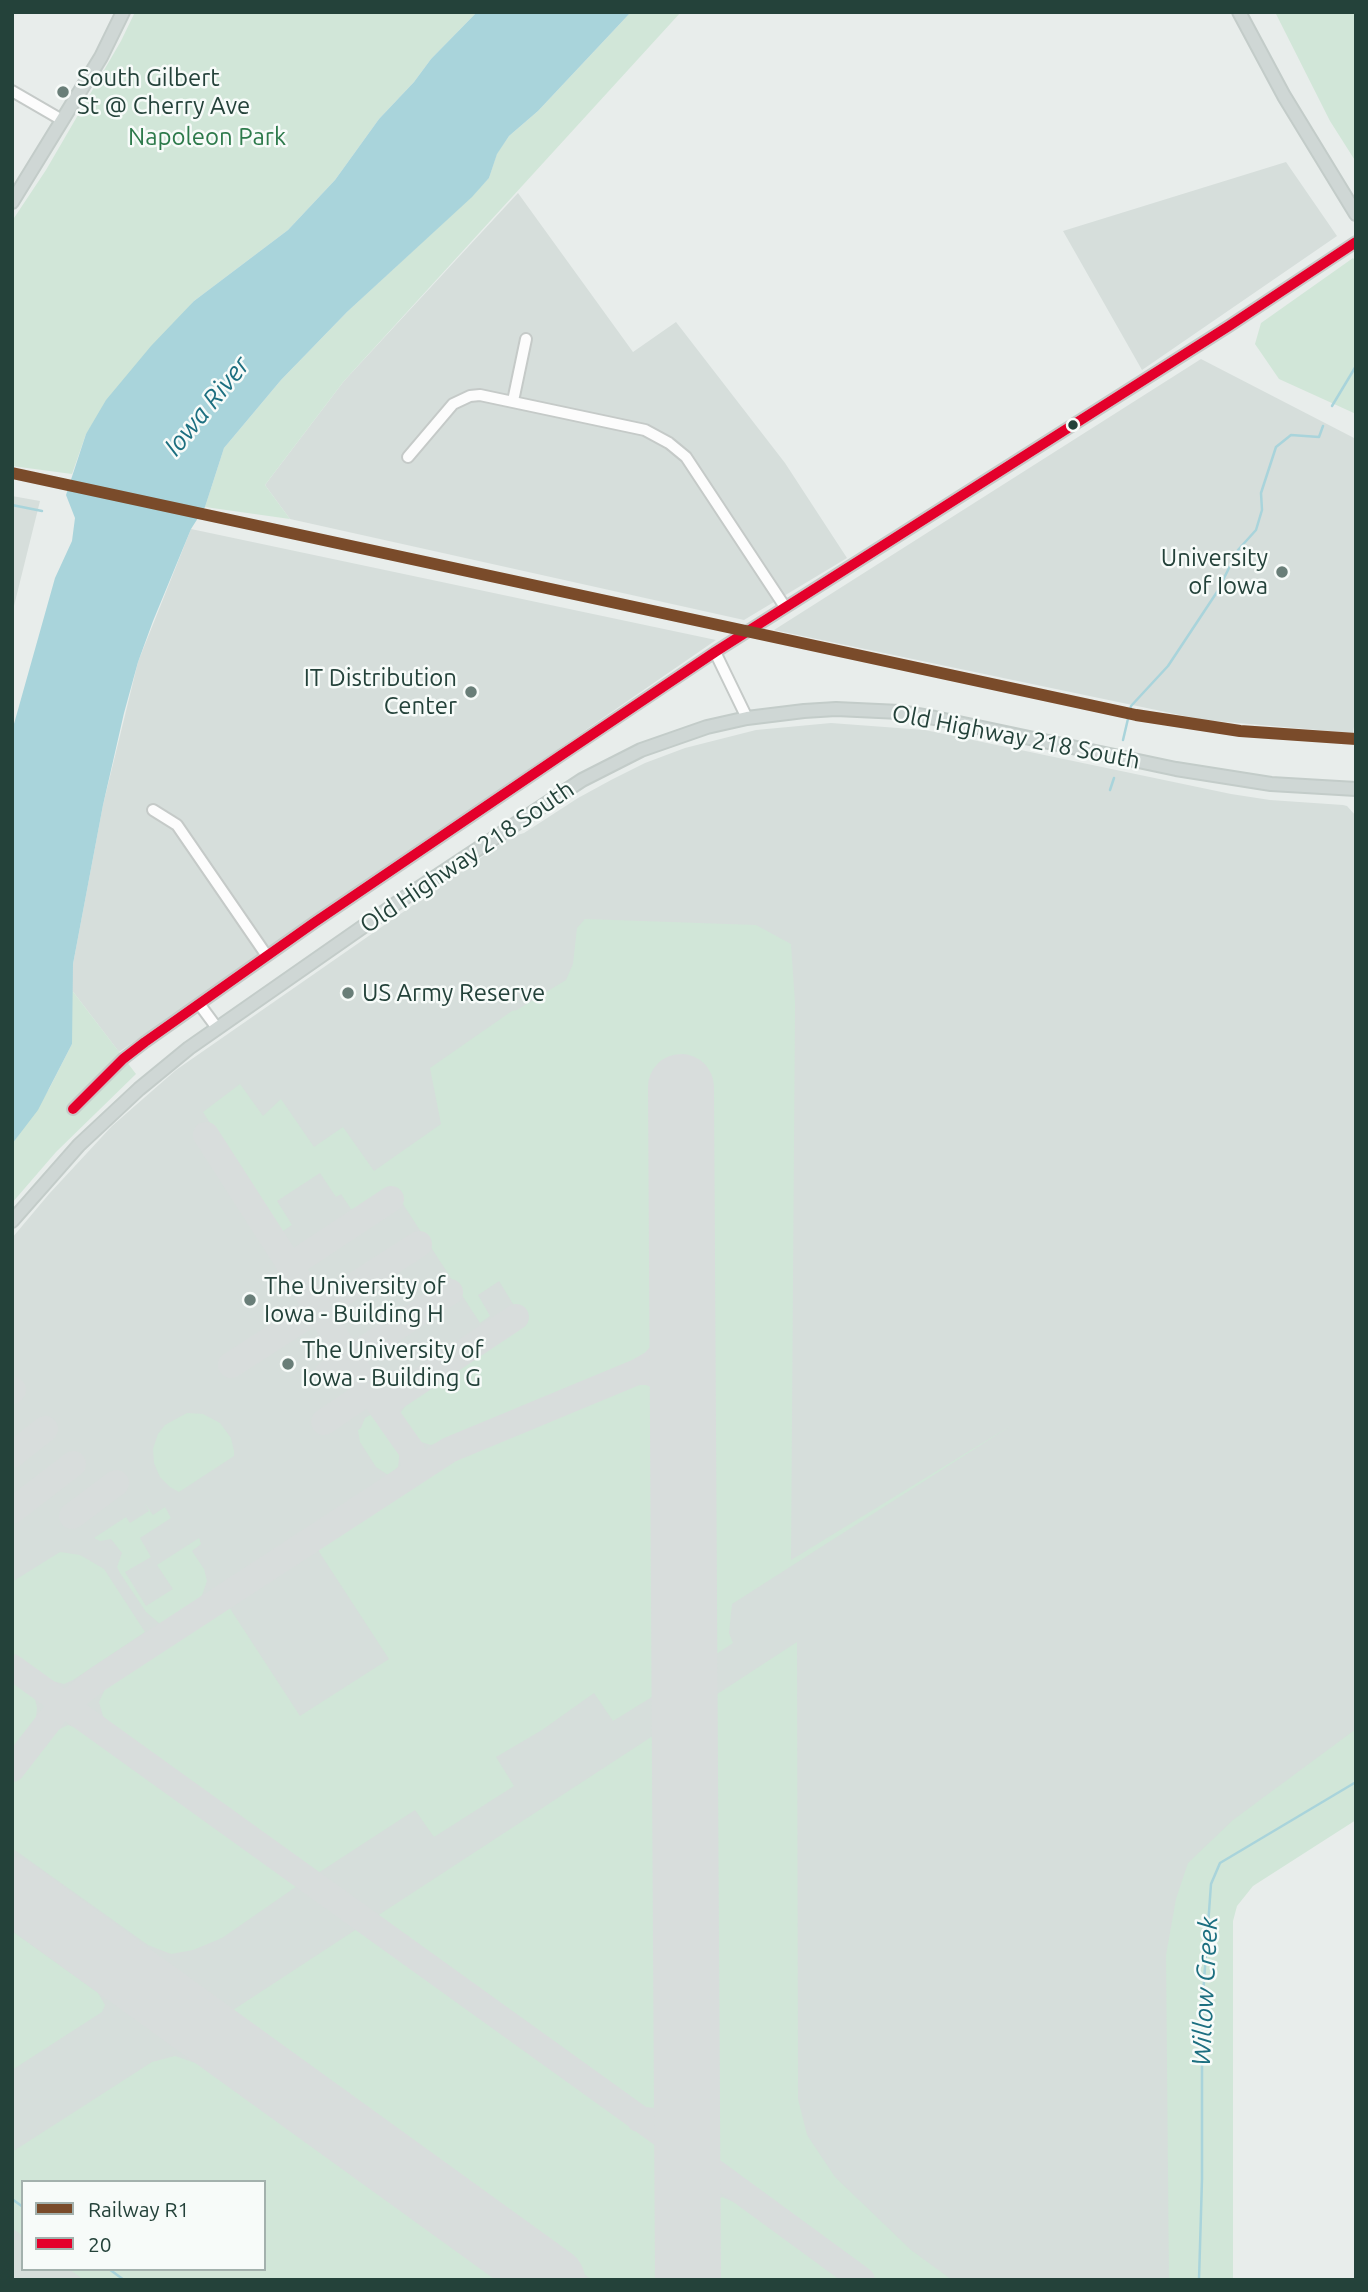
<!DOCTYPE html>
<style>
body{margin:0}
#map{position:relative;width:1368px;height:2292px;overflow:hidden;background:#e8edeb;font-family:Ubuntu,sans-serif}
canvas{display:block}
.frame{position:absolute;inset:0;border:14px solid #24423a;pointer-events:none}
.legend{position:absolute;left:21px;top:2180px;width:245px;height:91px;box-sizing:border-box;background:#f7fbf9;border:2px solid #a3b1ad;margin:0;padding:9px 12px;list-style:none;font-size:21px;color:#24423a}
.legend li{display:flex;align-items:center;gap:14px;height:35px}
.legend b{width:35px;border:2px solid #a3b1ad}
</style>
<div id="map">
<canvas width="1368" height="2292"></canvas>
<div class="frame"></div>
<ul class="legend">
<li><b style="height:9px;background:#7a4b2a"></b>Railway R1</li>
<li><b style="height:9px;background:#e4002b"></b>20</li>
</ul>
</div>
<script>
const c = document.querySelector('canvas').getContext('2d');
c.lineJoin = 'round';
function paint(path, color) { c.fillStyle = color; c.fill(path, 'evenodd'); }
const toPath = rows => new Path2D(rows.map(r => 'M' + r).join(''));
function stroke(path, color, width, dash) { c.strokeStyle = color; c.lineWidth = width; c.lineCap = dash ? 'butt' : 'round'; c.setLineDash(dash || []); c.stroke(path); }
function drawText(font, color, halo, rows, align = 'center') {
  c.font = font + ' Ubuntu,sans-serif'; c.lineWidth = 5; c.setLineDash([]); c.textBaseline = 'middle'; c.strokeStyle = halo; c.fillStyle = color; for (const [text, x, y, turn = 0] of rows) {
    c.save(); c.translate(x, y); c.rotate((+turn || 0) * Math.PI / 180); c.textAlign = isNaN(turn) ? turn : align; if (halo) c.strokeText(text, 0, 0); c.fillText(text, 0, 0); c.restore();
  }
}
paint(toPath([
 [1286,162,1337,236,1142,370,1063,231],
 [518,193,633,352,676,322,785,463,847,558,744,620,290,519,265,485,344,381],
 [1201,359,1356,439,1356,714,1353,733,1204,720,774,630],
 [12,496,40,501,12,614],
 [191,529,716,640,119,1052,71,989,73,964,103,805,138,662],
 [831,723,925,730,1231,794,1270,800,1343,805,1347,806,1356,816,1356,1812,1231,1895,1230,2280,12,2280,12,1238,49,1194,112,1126,176,1070,511,837,524,833,578,798,611,780,645,763,685,748,756,730],
 [23,2182,264,2182,264,2269,23,2269]
]), '#d6dedb');
paint(toPath([
 [135,12,477,12,431,59,414,82,379,119,335,180,288,230,194,301,86,434,72,474,12,466,12,221,46,170,121,41],
 [631,12,681,12,344,381,265,485,290,519,205,507,224,448,281,380,347,312,471,197,489,178,497,153,509,136,538,111],
 [1275,12,1356,12,1356,162,1330,121],
 [1353,258,1356,262,1356,414,1279,379,1255,344,1261,323],
 [585,919,756,925,791,944,795,1003,791,1560,1012,1425,732,1604,729,1633,733,1643,701,1664,697,1071,662,1070,664,1330,659,1341,647,1354,629,1363,431,1445,415,1440,397,1418,406,1405,526,1325,499,1281,478,1295,490,1316,480,1323,392,1187,353,1212,341,1194,336,1197,320,1173,277,1201,292,1225,280,1233,203,1112,240,1084,263,1116,281,1099,314,1147,343,1127,374,1171,441,1124,430,1068,512,1011,517,1010,566,980,573,964,577,928],
 [71,989,136,1074,56,1152,12,1203,12,1144,49,1089,72,1044],
 [648,1383,657,1388,666,1398,668,1687,613,1721,594,1693,542,1730,496,1757,514,1786,434,1837,415,1810,315,1875,125,1738,103,1716,99,1702,105,1689,229,1607,300,1716,389,1659,318,1550,464,1455,635,1385],
 [187,1413,203,1414,220,1423,231,1438,234,1451,234,1456,179,1492,170,1487,160,1477,154,1463,153,1449,158,1434,165,1425],
 [373,1413,383,1422,400,1449,398,1467,388,1475,376,1467,360,1442,358,1430,361,1428,365,1418],
 [144,1503,153,1515,165,1507,171,1518,140,1538,151,1557,125,1572,146,1606,173,1589,157,1565,199,1538,201,1544,192,1551,204,1569,207,1581,202,1595,197,1600,160,1624,146,1612,120,1573,117,1567,122,1553,111,1539,100,1541,94,1538,126,1517,130,1523,149,1511],
 [60,1552,80,1555,104,1569,145,1632,73,1680,64,1684,53,1681,29,1668,12,1656,12,1582],
 [797,1642,798,2099,807,2135,835,2177,911,2250,952,2280,875,2280,721,2168,710,2159,710,2148,706,2148,704,2142,702,1704],
 [12,1677,35,1699,37,1708,36,1717,12,1756],
 [68,1725,80,1729,103,1742,300,1884,222,1938,193,1950,171,1954,148,1945,12,1848,12,1784,34,1753,54,1732],
 [668,1726,670,2092,668,2098,665,2098,665,2105,649,2110,621,2096,374,1918],
 [1356,1729,1356,1820,1253,1886,1237,1906,1233,1921,1233,2280,1169,2280,1166,1955,1176,1899,1188,1863,1233,1820],
 [360,1927,665,2149,665,2159,670,2160,671,2280,592,2280,400,2134,230,2012],
 [12,1931,98,1993,105,2005,102,2012,12,2070],
 [175,2056,201,2065,508,2280,84,2280,69,2269,264,2269,264,2182,23,2182,23,2236,12,2228,12,2152,152,2062],
 [722,2197,754,2211,848,2280,705,2280,705,2215,707,2210,710,2210,710,2203]
]), '#d1e6d8');
paint(toPath([
 [477,12,631,12,538,111,509,136,497,154,489,178,472,197,347,312,281,380,224,448,205,507,191,529,153,621,138,662,124,713,103,805,73,964,72,1044,38,1110,12,1144,12,731,55,578,72,541,75,518,66,495,86,434,106,400,151,346,194,301,288,230,335,180,379,119,414,82,431,59]
]), '#a9d4db');
stroke(toPath([
 [1332,406,1356,366],
 [12,505,42,511],
 [1123,740,1131,706,1168,666,1217,592,1238,550,1256,530,1262,510,1261,493,1276,447,1291,435,1319,437,1323,426],
 [1110,790,1114,778],
 [12,2199,23,2207],
 [109,2269,124,2280],
 [1199,2280,1202,2179,1202,2009,1211,1884,1220,1863,1356,1782]
]), '#a9d4db', 2.5);
stroke(toPath([
 [206,1135,381,1407,412,1451,414,1468,411,1475],
 [291,1265,391,1199],
 [231,1365,419,1244],
 [637,1372,649,1372,664,1379,673,1388,678,1397,681,1410,681,1502],
 [328,1373,450,1292],
 [12,1391,13,1390],
 [381,1407,516,1317],
 [324,1422,371,1390],
 [12,1455,45,1429],
 [12,1511,73,1464],
 [72,1516,116,1483],
 [12,1667,674,2143,682,2154,686,2167,686,2259],
 [12,1769,57,1711,98,1679,449,1450,637,1372,653,1363,670,1345,680,1319,680,1217],
 [689,2048,690,2144,698,2160,862,2280],
 [639,2119,653,2121,665,2118,675,2111,683,2099,685,2088,685,1996]
]), '#d8dddc', 26);
stroke(toPath([
 [681,1087,688,2280],
 [12,1890,552,2280]
]), '#d8dddc', 66);
const minor = toPath([
 [12,91,62,120],
 [513,401,526,339],
 [408,457,453,404,470,396,480,395,645,430,669,443,686,457,785,607],
 [715,652,747,718],
 [153,810,177,825,267,956],
 [200,1005,217,1028],
 [73,1109,123,1059,145,1042,315,922,560,756,715,652,1229,326,1356,242]
]);
const major = toPath([
 [1239,12,1284,96,1356,214],
 [12,202,101,57,123,12],
 [12,1221,79,1145,139,1089,189,1048,407,896,582,780,641,750,707,727,747,718,804,711,836,709,900,712,935,718,1176,769,1271,784,1356,789]
]);
stroke(minor, '#c5cac8', 14);
stroke(major, '#c3ccc9', 16);
stroke(minor, '#fcfcfc', 10);
stroke(major, '#cfd7d5', 12);
stroke(toPath([
 [73,1109,123,1059,145,1042,315,922,560,756,715,652,1229,326,1356,242]
]), '#e4002b', 10);
stroke(toPath([
 [12,473,1136,715,1240,731,1356,739]
]), '#7a4b2a', 12);
for (const [x, y, r, color] of [
 [63,92,7,"#697e78"],
 [1073,425,6,"#24423a"],
 [1282,572,7,"#697e78"],
 [471,692,7,"#697e78"],
 [348,993,7,"#697e78"],
 [250,1300,7,"#697e78"],
 [288,1364,7,"#697e78"]
]) { const dot = new Path2D(); dot.arc(x, y, r, 0, 2 * Math.PI); c.fillStyle = color; c.fill(dot); stroke(dot, '#f7fbf9', 2.5); }
drawText('24px', '#24423a', '#f7fbf9', [
 ["South Gilbert",77,78],
 ["St @ Cherry Ave",77,106],
 ["University",1268,558,"right"],
 ["of Iowa",1268,586,"right"],
 ["IT Distribution",457,678,"right"],
 ["Center",457,706,"right"],
 ["US Army Reserve",362,993],
 ["The University of",264,1286],
 ["Iowa - Building H",264,1314],
 ["The University of",302,1350],
 ["Iowa - Building G",302,1378]
], 'left');
drawText('24px', '#2d7a4b', '#f7fbf9', [
 ["Napoleon Park",207,137]
]);
drawText('24px', '#24423a', '#f7fbf9', [
 ["Old Highway 218 South",1016,737,11],
 ["Old Highway 218 South",467,857,-34]
]);
drawText('italic 26px', '#1c6f80', '#f7fbf9', [
 ["Iowa River",207,406,-51],
 ["Willow Creek",1205,1991,-87]
]);
</script>
